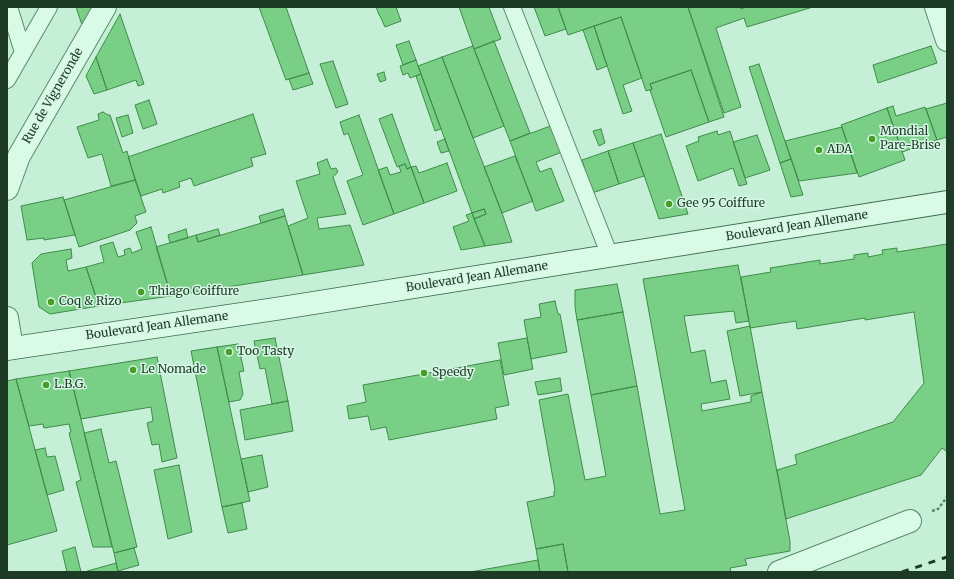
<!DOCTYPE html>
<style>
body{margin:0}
#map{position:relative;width:954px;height:579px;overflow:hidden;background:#c5f0d7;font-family:Merriweather,serif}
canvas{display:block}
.frame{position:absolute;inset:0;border:8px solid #1e3b25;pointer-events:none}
</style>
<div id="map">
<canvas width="954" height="579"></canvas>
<div class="frame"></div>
</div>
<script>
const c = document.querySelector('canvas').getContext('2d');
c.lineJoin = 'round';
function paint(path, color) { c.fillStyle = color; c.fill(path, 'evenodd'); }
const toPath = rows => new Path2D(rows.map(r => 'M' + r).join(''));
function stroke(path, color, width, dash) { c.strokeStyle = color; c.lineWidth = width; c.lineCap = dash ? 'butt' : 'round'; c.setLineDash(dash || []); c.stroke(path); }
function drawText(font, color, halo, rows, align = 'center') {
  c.font = font + ' Merriweather,serif'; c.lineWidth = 3; c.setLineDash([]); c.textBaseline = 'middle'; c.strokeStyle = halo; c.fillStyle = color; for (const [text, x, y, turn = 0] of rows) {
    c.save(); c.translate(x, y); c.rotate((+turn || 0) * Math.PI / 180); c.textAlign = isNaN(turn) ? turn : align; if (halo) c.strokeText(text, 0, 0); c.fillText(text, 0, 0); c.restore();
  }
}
const building = toPath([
 [76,7,93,7,82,25,76,7],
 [259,7,286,7,309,73,286,80,259,7],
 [376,7,396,7,401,21,385,27,380,16,379,15,376,7],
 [459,7,489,7,501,39,474,49,459,7],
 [534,7,558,7,566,29,545,36,534,7],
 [558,7,688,7,724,117,709,122,691,70,650,84,652,89,646,91,621,17,568,35,558,7],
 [688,7,740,7,741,9,746,7,813,7,747,27,744,18,716,28,741,107,724,113,688,7],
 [120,14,144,84,138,86,136,80,107,90,96,57,120,14],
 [621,17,642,78,623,85,632,111,623,114,594,26,621,17],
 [594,26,607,66,597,70,583,30,594,26],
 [409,41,416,60,403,65,396,45,409,41],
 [494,41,530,133,510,141,474,49,494,41],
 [473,46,504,126,473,138,442,57,473,46],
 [931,46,937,63,878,83,873,65,931,46],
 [96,57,107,90,94,94,86,76,96,57],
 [442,57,502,213,512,242,485,246,474,219,486,214,484,209,472,213,418,66,442,57],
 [416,60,421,74,410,78,408,73,403,75,400,66,416,60],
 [333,61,348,104,336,108,320,64,333,61],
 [759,64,791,159,780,163,749,67,759,64],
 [691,70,709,122,666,137,650,90,652,89,650,84,691,70],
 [384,72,386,80,380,82,377,74,384,72],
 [309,73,313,84,293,90,289,79,309,73],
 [421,74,441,129,435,131,416,76,421,74],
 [149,100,157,124,143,129,135,105,149,100],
 [947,103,947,137,937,140,926,109,947,103],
 [893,106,896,116,925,107,937,140,902,152,887,108,893,106],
 [887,108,905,160,859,177,841,125,887,108],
 [103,112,108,115,110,115,123,153,127,151,135,180,111,186,102,154,88,158,77,127,99,120,98,114,103,112],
 [253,114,266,154,251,158,253,166,194,186,191,178,179,182,180,187,163,193,162,189,141,196,128,157,253,114],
 [392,114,411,167,407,169,405,164,397,167,379,119,392,114],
 [128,115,133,133,122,137,116,118,128,115],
 [359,115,394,214,363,225,347,181,363,175,348,133,344,135,340,122,359,115],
 [553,125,562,152,536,162,540,172,551,168,564,201,536,211,510,141,553,125],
 [842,127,857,173,799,181,785,141,842,127],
 [601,129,605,143,599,146,593,131,601,129],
 [717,131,718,135,730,131,747,184,739,186,733,168,698,181,686,146,699,141,698,137,717,131],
 [661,134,688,214,659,219,633,143,661,134],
 [757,135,770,170,745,178,733,142,757,135],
 [445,139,449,151,441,153,437,142,445,139],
 [633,143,644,176,619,184,608,151,633,143],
 [608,151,619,184,592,193,582,160,608,151],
 [515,156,533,201,502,213,484,167,515,156],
 [327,159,331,169,336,168,338,172,333,177,346,214,317,218,319,229,350,225,364,265,303,275,288,226,308,218,296,181,320,174,317,163,327,159],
 [791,159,803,195,791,197,780,163,791,159],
 [447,163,457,191,424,203,411,167,416,166,419,173,447,163],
 [405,164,407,169,411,167,424,203,394,214,378,170,387,167,390,175,401,172,399,166,405,164],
 [135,180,146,212,135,216,137,223,130,230,79,247,64,200,135,180],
 [63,197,75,235,44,240,44,238,27,240,21,206,63,197],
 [283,209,285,216,261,223,259,216,283,209],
 [484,209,486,214,474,219,472,213,484,209],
 [472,213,485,246,461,250,453,227,469,221,466,215,472,213],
 [285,216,303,275,171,296,156,247,196,235,198,242,285,216],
 [151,227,171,296,99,306,86,267,104,262,100,246,113,242,118,257,125,255,124,250,130,248,132,253,142,249,136,232,151,227],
 [186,229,188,238,170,243,168,235,186,229],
 [218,229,220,235,198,242,196,235,218,229],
 [947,244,947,450,946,451,942,448,921,475,786,519,777,470,797,464,795,455,893,422,924,383,914,312,865,320,865,318,797,329,796,321,750,328,741,277,771,272,770,268,820,260,820,264,854,259,854,255,868,253,868,257,883,254,882,250,897,248,897,252,947,244],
 [71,249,72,258,66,260,68,271,86,267,99,306,50,314,39,307,32,263,41,254,71,249],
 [738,265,749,321,736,323,734,311,684,316,691,353,705,350,711,383,726,380,730,399,701,404,702,411,751,402,751,396,762,392,790,541,790,551,745,559,747,565,730,568,731,572,568,572,563,544,536,549,527,502,554,496,554,491,555,490,539,400,568,394,585,480,606,476,591,395,637,386,660,514,685,510,643,279,738,265],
 [617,284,623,312,577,320,575,307,575,290,617,284],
 [555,301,558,314,560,314,567,352,531,359,524,320,541,317,539,304,555,301],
 [623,312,637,386,591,395,577,320,623,312],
 [750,326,762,392,740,396,727,331,750,326],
 [275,338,288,401,272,404,265,368,260,369,254,341,275,338],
 [527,338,533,369,504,375,498,343,527,338],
 [238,344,244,371,239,372,243,394,240,400,229,402,217,347,238,344],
 [217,347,250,501,222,507,191,351,217,347],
 [157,357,177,458,162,462,159,444,152,445,147,423,153,421,151,407,81,419,69,371,157,357],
 [500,360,509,405,495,408,497,419,389,440,386,427,371,430,368,416,349,419,347,406,366,402,363,385,500,360],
 [69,371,81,419,112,547,93,547,76,482,81,480,69,433,71,432,69,424,44,428,43,424,29,426,16,379,69,371],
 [560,378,562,391,538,395,535,382,560,378],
 [16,379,57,531,7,545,7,381,16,379],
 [288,401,293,431,245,440,240,410,288,401],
 [101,429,109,463,116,461,137,547,114,553,84,433,101,429],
 [45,448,47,457,55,456,64,490,47,495,35,450,45,448],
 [262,455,268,487,248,492,241,459,262,455],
 [179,465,192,532,168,539,154,470,179,465],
 [242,503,247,529,228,533,222,507,242,503],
 [563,544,568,572,540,572,536,549,563,544],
 [75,547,81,572,67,572,62,551,75,547],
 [134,548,139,565,118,571,114,553,134,548],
 [538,560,540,572,470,572,538,560],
 [116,563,118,572,83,572,84,572,116,563]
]);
paint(building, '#79cf86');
stroke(building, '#3f8b49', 1);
const service = toPath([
 [9,7,23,52],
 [512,7,610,256],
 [7,80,49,7]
]);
const minor = toPath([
 [936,7,947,40],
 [7,189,19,156,105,7],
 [7,318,12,348],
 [779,572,910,521]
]);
const secondary = toPath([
 [7,349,282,308,947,202]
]);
stroke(service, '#5a8b67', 18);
stroke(minor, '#5a8b67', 24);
stroke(secondary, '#3d6d48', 24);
stroke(toPath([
 [932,511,938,509,947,497]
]), '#5a8b67', 2.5, [3, 2]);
stroke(service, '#d8fae7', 16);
stroke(minor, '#d8fae7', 22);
stroke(secondary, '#d8fae7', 22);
stroke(toPath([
 [902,572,947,557]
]), '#1e3b25', 3, [7, 7]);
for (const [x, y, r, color] of [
 [872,139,4,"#489c28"],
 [819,150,4,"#489c28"],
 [669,204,4,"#489c28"],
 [141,292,4,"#489c28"],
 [51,302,4,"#489c28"],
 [229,352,4,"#489c28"],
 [133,370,4,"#489c28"],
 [424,373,4,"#489c28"],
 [46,385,4,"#489c28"]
]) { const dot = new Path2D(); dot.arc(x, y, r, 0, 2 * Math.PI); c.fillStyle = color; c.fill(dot); stroke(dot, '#d5f7e4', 1.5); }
drawText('12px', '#1e3b25', '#d5f7e4', [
 ["Rue de Vigneronde",53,96,-60],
 ["Boulevard Jean Allemane",797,226,-9],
 ["Boulevard Jean Allemane",477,277,-9],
 ["Boulevard Jean Allemane",157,326,-8]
]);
drawText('12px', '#1e3b25', '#d5f7e4', [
 ["Mondial",880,132],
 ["Pare-Brise",880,146],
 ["ADA",827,150],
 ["Gee 95 Coiffure",677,204],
 ["Thiago Coiffure",149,292],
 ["Coq & Rizo",59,302],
 ["Too Tasty",237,352],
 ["Le Nomade",141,370],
 ["Speedy",432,373],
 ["L.B.G.",54,385]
], 'left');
</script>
